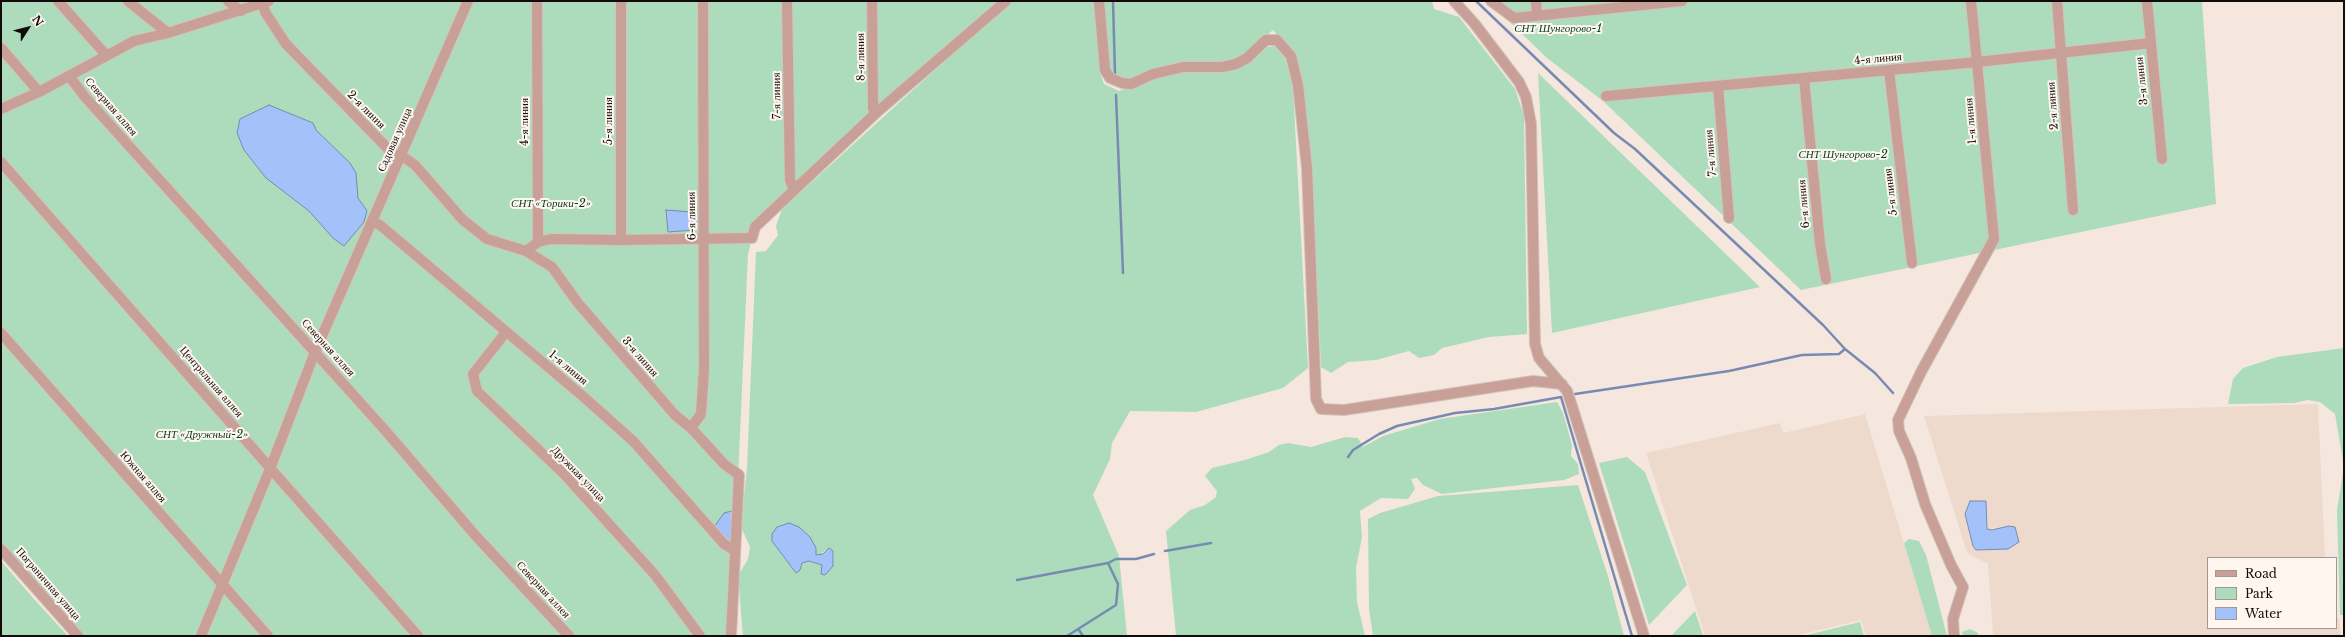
<!DOCTYPE html>
<meta charset="utf-8">
<style>
body{margin:0}
#map{position:relative;width:2345px;height:637px;overflow:hidden;background:#f6e7de;font-family:"Libre Baskerville",serif}
canvas{display:block}
.frame{position:absolute;inset:0;border:2px solid #110c09;pointer-events:none}
.legend{position:absolute;left:2207px;top:557px;width:130px;height:72px;box-sizing:border-box;background:#fff6f0;border:1px solid #a09894;margin:0;padding:5px 7px;list-style:none;font-size:12px;color:#110c09}
.legend li{display:flex;align-items:center;gap:8px;height:20px}
.legend b{width:20px;border:1px solid #a09894}
.north{position:absolute;left:8px;top:8px;width:40px;height:40px;-webkit-text-stroke:3px #fff6f0;paint-order:stroke;rotate:54deg;font-size:11px;font-weight:700;line-height:16px;text-align:center;color:#110c09}
.north::after{content:'';display:block;margin:auto;width:14px;height:18px;background:#110c09;clip-path:polygon(50% 0,100% 100%,50% 72%,0 100%)}
</style>
<div id="map">
<canvas width="2345" height="637"></canvas>
<div class="frame"></div>
<ul class="legend">
<li><b style="height:5px;background:#c8a098"></b>Road</li>
<li><b style="height:11px;background:#acdcbb"></b>Park</li>
<li><b style="height:11px;background:#a3c2fa"></b>Water</li>
</ul>
<div class="north">N</div>
</div>
<script>
const c = document.querySelector('canvas').getContext('2d');
c.lineJoin = 'round';
function paint(path, color) { c.fillStyle = color; c.fill(path, 'evenodd'); }
const toPath = rows => new Path2D(rows.map(r => 'M' + r).join(''));
function stroke(path, color, width, dash) { c.strokeStyle = color; c.lineWidth = width; c.lineCap = dash ? 'butt' : 'round'; c.setLineDash(dash || []); c.stroke(path); }
function drawText(font, color, halo, rows, align = 'center') {
  c.font = font + ' "Libre Baskerville",serif'; c.lineWidth = 4; c.setLineDash([]); c.textBaseline = 'middle'; c.strokeStyle = halo; c.fillStyle = color; for (const [text, x, y, turn = 0] of rows) {
    c.save(); c.translate(x, y); c.rotate((+turn || 0) * Math.PI / 180); c.textAlign = isNaN(turn) ? turn : align; if (halo) c.strokeText(text, 0, 0); c.fillText(text, 0, 0); c.restore();
  }
}
paint(toPath([
 [2318,404,2325,558,2208,558,2208,628,2336,628,2336,618,2339,618,2341,636,1993,636,1988,564,1967,553,1924,416],
 [1865,414,1932,636,1866,636,1861,620,1795,636,1705,636,1646,453,1780,423,1783,433]
]), '#eedacc');
paint(toPath([
 [1,1,1006,1,755,227,748,254,731,636,78,636,1,549],
 [1011,1,1097,1,1100,73,1104,84,1119,91,1166,73,1238,69,1267,47,1275,46,1280,52,1286,60,1293,88,1308,368,1283,388,1196,412,1130,411,1112,443,1110,459,1093,495,1119,556,1127,636,743,636,738,576,748,559,750,547,741,527,747,467,756,252,766,251,778,235,776,226,782,209],
 [826,550,834,553,833,566,821,574,822,565,809,561,802,563,796,573,782,554,820,555],
 [1101,1,1432,1,1434,9,1459,17,1515,89,1524,116,1527,334,1489,337,1442,348,1434,355,1419,358,1409,351,1376,360,1348,362,1331,373,1321,367,1312,171,1301,71,1293,54,1273,30,1235,63,1210,65,1131,82,1111,77,1107,69],
 [1488,1,2202,1,2216,204,1801,290,1603,101,1547,58],
 [1538,73,1760,287,1552,333],
 [2344,348,2344,615,2340,615,2337,510,2344,467,2335,414,2320,402,2308,400,2294,403,2228,404,2233,379,2243,368,2277,357],
 [1557,402,1563,413,1572,445,1571,456,1578,464,1579,474,1564,480,1442,494,1423,485,1417,478,1411,479,1415,489,1408,499,1381,498,1360,511,1362,537,1356,568,1357,602,1365,636,1176,636,1166,531,1190,510,1205,505,1216,497,1217,491,1205,476,1212,468,1245,460,1269,452,1279,445,1288,443,1311,447,1345,437,1358,438,1363,447,1383,436,1440,419],
 [1627,457,1645,472,1687,585,1649,625,1599,463],
 [1578,485,1608,576,1624,636,1373,636,1369,609,1368,519,1380,513,1438,496],
 [1909,539,1919,541,1926,555,1947,636,1932,636,1904,543],
 [1,561,34,599,68,636,1,636],
 [1695,611,1703,636,1671,636],
 [1860,622,1864,636,1803,636],
 [1970,629,1978,633,1979,636,1963,636,1962,632]
]), '#acdcbb');
const water = toPath([
 [269,105,313,123,316,130,350,163,356,173,358,198,367,211,364,222,344,246,333,238,309,211,266,178,244,150,237,133,240,119,269,105],
 [666,210,692,212,697,220,695,230,668,232,666,210],
 [1970,501,1986,501,1987,529,1992,530,2009,526,2015,527,2019,542,2008,549,1976,550,1973,546,1965,514,1970,501],
 [732,511,731,540,728,543,714,527,724,513,732,511],
 [789,523,799,527,810,537,816,548,816,555,823,554,829,548,833,551,833,566,825,575,821,574,822,565,809,561,802,563,800,570,796,573,772,541,772,534,777,527,789,523]
]);
paint(water, '#a3c2fa');
stroke(water, '#778bb2', 1);
stroke(toPath([
 [1113,1,1115,75],
 [1476,1,1614,133,1635,149,1823,325,1845,349,1875,373,1893,393],
 [1116,95,1123,273],
 [1575,394,1729,371,1802,355,1839,354,1845,349],
 [1561,397,1632,636],
 [1348,457,1353,450,1379,434,1397,426,1455,413,1494,409,1561,397],
 [1165,551,1211,543],
 [1017,580,1108,563,1116,559,1136,559,1154,554],
 [1079,630,1083,636],
 [1067,636,1116,605,1118,584,1108,563]
]), '#778bb2', 2.5);
const minor = toPath([
 [58,1,106,55],
 [128,1,168,33],
 [228,1,241,11],
 [537,1,538,242],
 [787,1,790,180,794,190],
 [872,1,873,108,876,113],
 [1099,1,1105,70,1110,78,1122,83,1131,84,1153,74,1183,67,1222,67,1236,64,1247,58,1266,40,1277,40,1291,56,1298,85,1307,168,1316,399,1321,409,1344,410,1533,381,1562,384],
 [1454,1,1474,23,1519,82,1526,97,1531,124,1535,344,1539,358,1567,391,1571,403,1644,636],
 [1491,1,1514,18,1682,1],
 [1536,1,1537,16],
 [2057,1,2073,210],
 [2147,1,2162,159],
 [263,4,265,12,286,44,394,155,402,156,415,165,462,219,487,239,526,251,552,267,578,303,675,415,691,428,724,464,739,475,731,636],
 [1,48,39,92],
 [1889,70,1912,263],
 [69,76,85,97,384,429,475,535,569,636],
 [1804,78,1820,244,1826,279],
 [1718,86,1729,218],
 [1606,96,1977,62,2151,43],
 [1,109,39,92,134,41,168,33,269,1],
 [1,162,418,636],
 [372,221,380,225,586,399,633,441,724,544,734,550],
 [621,240,621,1],
 [526,251,538,242,551,239,621,240,752,238,755,227,876,113,1006,1],
 [506,332,473,374,477,391,564,474,655,575,700,636],
 [1,333,268,636],
 [691,428,701,414,704,369,703,1],
 [1,549,78,636],
 [201,636,270,469,315,352,468,1],
 [1954,636,1953,619,1963,587,1951,565,1925,504,1911,458,1899,431,1898,420,1921,372,1994,239,1971,1]
]);
stroke(minor, '#d1c4bc', 12);
stroke(minor, '#c8a098', 10);
drawText('italic 11px', '#004020', '#fff6f0', [
 ["СНТ Шунгорово-1",1558,29],
 ["СНТ Шунгорово-2",1843,155],
 ["СНТ «Торики-2»",551,204],
 ["СНТ «Дружный-2»",202,435]
]);
drawText('11px', '#110c09', '#fff6f0', [
 ["8-я линия",861,57,-91],
 ["4-я линия",1878,59,-5],
 ["3-я линия",2142,81,-96],
 ["7-я линия",777,96,-91],
 ["2-я линия",2053,106,-94],
 ["Северная аллея",111,107,49],
 ["2-я линия",366,110,45],
 ["5-я линия",609,121,-90],
 ["1-я линия",1971,121,-95],
 ["4-я линия",525,122,-90],
 ["Садовая улица",395,140,-66],
 ["7-я линия",1711,153,-95],
 ["5-я линия",1891,192,-97],
 ["6-я линия",1804,204,-95],
 ["6-я линия",692,216,-91],
 ["Северная аллея",328,348,48],
 ["3-я линия",640,357,49],
 ["1-я линия",568,368,40],
 ["Центральная аллея",211,382,49],
 ["Дружная улица",578,474,46],
 ["Южная аллея",143,477,49],
 ["Пограничная улица",48,584,49],
 ["Северная аллея",543,590,47]
]);
</script>
